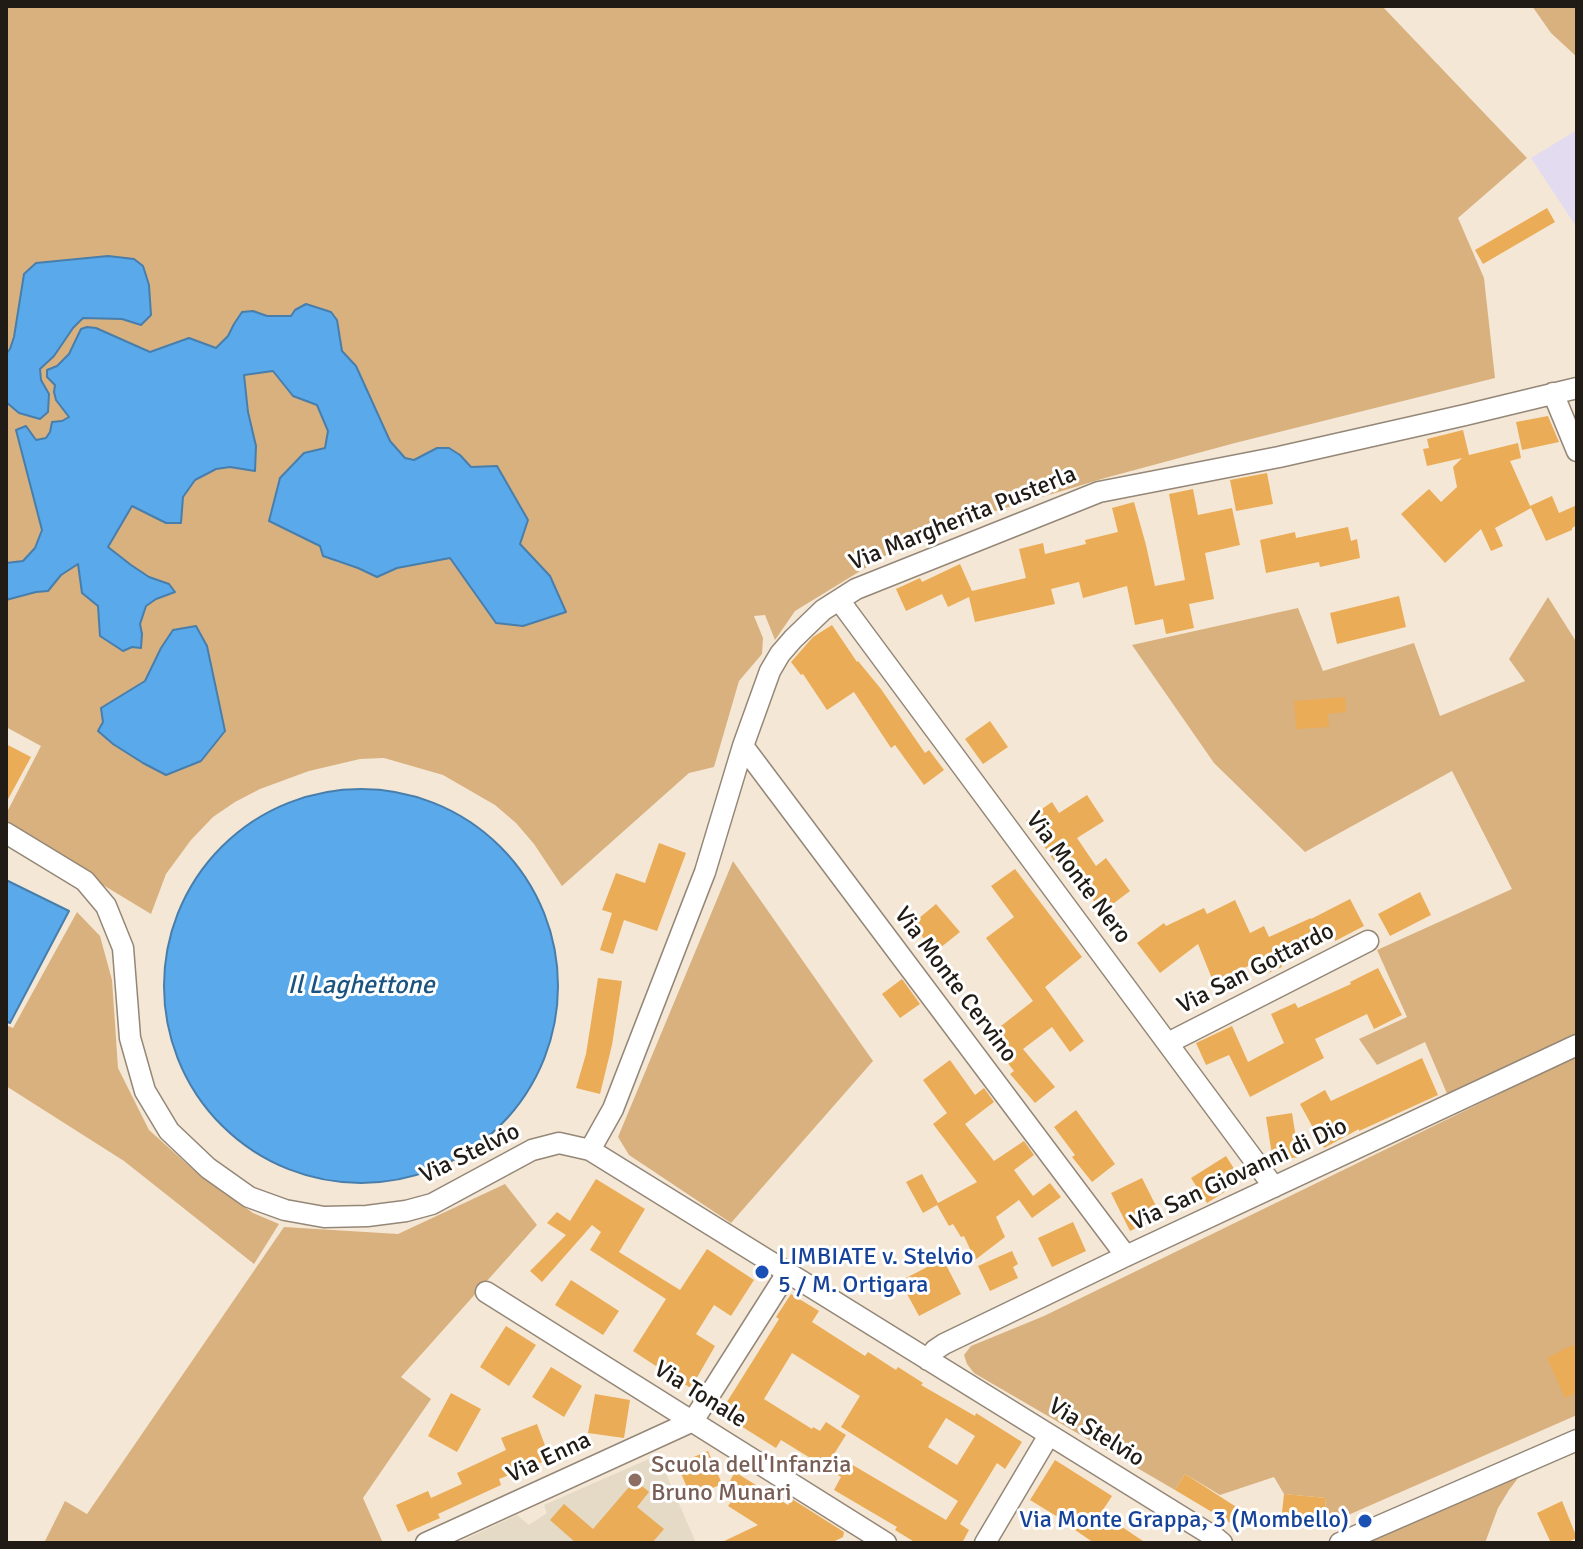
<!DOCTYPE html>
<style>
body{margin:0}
#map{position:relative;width:1583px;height:1549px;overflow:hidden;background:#f5e7d5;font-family:Signika,sans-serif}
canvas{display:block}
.frame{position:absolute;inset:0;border:8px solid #201b15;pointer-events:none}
</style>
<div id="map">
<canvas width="1583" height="1549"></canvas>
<div class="frame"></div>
</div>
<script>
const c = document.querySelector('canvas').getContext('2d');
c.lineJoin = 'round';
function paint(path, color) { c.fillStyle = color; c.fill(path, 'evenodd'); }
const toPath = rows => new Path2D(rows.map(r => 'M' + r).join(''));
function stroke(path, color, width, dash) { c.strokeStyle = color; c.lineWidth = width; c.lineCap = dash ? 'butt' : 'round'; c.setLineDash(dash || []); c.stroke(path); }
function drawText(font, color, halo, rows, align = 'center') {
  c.font = font + ' Signika,sans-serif'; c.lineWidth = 6; c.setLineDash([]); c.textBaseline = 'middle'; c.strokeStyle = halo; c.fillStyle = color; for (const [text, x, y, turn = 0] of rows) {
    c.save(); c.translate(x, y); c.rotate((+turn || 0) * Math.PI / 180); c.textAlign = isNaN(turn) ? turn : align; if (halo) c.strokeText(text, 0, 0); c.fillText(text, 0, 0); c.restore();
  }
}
paint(toPath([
 [1577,130,1577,228,1531,158]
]), '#e3dbf0');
paint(toPath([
 [658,1455,696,1543,457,1543,517,1515,529,1525,547,1513,544,1505]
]), '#e5dac5');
paint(toPath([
 [6,6,1382,6,1527,158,1458,218,1484,278,1495,378,1235,443,1105,478,979,516,906,543,795,611,775,640,765,615,754,616,763,638,762,654,739,681,714,767,689,773,562,886,534,844,516,823,495,805,443,775,384,758,360,759,309,771,260,789,235,802,213,817,191,840,166,874,151,914,7,827,6,814,41,746,6,727,6,600,36,592,48,591,61,575,79,563,98,606,100,636,123,651,142,634,140,624,146,606,156,599,174,593,169,584,149,577,131,565,108,548,132,506,166,523,183,508,183,497,195,480,216,469,230,467,256,446,248,412,244,375,274,371,293,396,317,405,328,431,325,448,269,522,320,546,337,562,358,568,376,577,397,568,450,558,496,623,549,576,520,544,471,467,460,455,449,448,437,449,414,460,405,458,390,441,356,366,342,351,340,335,295,310,291,316,279,317,267,316,253,311,234,324,228,336,216,348,189,339,150,352,137,348,116,336,69,354,47,377,55,385,54,392,69,416,50,432,46,438,36,440,17,431,42,530,35,548,23,561,6,563],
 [173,630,207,646,213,679,143,763,113,744,99,731,103,722,101,708,146,681,161,648],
 [1532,6,1577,6,1577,57,1551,33],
 [1548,597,1577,643,1577,1033,1448,1096,1425,1042,1377,1065,1359,1039,1407,1017,1377,950,1512,889,1452,771,1305,852,1214,763,1132,645,1298,608,1323,671,1414,643,1440,716,1525,681,1509,659],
 [733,861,873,1061,731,1223,629,1155,618,1137],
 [77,912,100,936,112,980,118,1068,149,1130,196,1172,253,1213,279,1224,254,1264,124,1161,6,1086,6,1025,13,1028],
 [1577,1056,1577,1415,1323,1526,1326,1498,1284,1494,1274,1477,1220,1495,1185,1474,1175,1490,974,1373,967,1364,964,1355,971,1346,1044,1316],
 [505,1184,537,1225,401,1377,431,1399,363,1498,383,1543,44,1543,65,1501,87,1514,284,1227,398,1234],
 [1522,1473,1509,1490,1498,1508,1485,1543,1363,1543]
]), '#d9b17f');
const water = toPath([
 [108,256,134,259,143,266,149,285,151,315,141,325,122,319,83,318,73,328,54,356,40,369,41,380,49,394,48,412,40,419,19,413,6,402,6,354,10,349,14,337,24,274,36,263,108,256],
 [306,304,331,312,337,320,342,351,356,366,390,441,405,458,414,460,437,448,449,448,460,455,471,467,497,466,528,520,520,544,550,576,566,612,523,626,496,623,450,558,397,568,377,577,358,568,323,556,320,546,269,521,280,478,304,453,325,448,328,431,317,405,293,396,273,371,244,375,248,412,256,446,255,471,230,467,216,469,195,480,183,497,181,523,166,523,132,506,108,547,131,565,149,577,169,584,175,592,156,599,146,606,140,624,142,634,141,648,132,647,123,651,100,636,98,606,82,593,78,564,61,575,48,591,36,592,6,600,6,563,23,561,35,548,42,530,16,430,26,426,36,440,46,438,50,432,52,422,62,421,69,417,56,400,54,392,55,385,47,377,47,370,57,366,69,354,81,329,87,327,96,328,150,352,189,338,216,348,228,336,234,324,242,312,253,311,267,316,291,316,295,310,306,304],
 [196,626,207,646,225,731,201,761,166,775,143,763,113,744,98,731,103,722,101,708,145,681,161,648,173,630,196,626],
 '164 986a197 197 0 1 1 394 0a197 197 0 1 1-394 0Z',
 [6,880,69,911,10,1023,6,1021,6,880]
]);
paint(water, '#59a9eb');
stroke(water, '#487eab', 2);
paint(toPath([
 [1547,208,1555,222,1483,264,1475,250],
 [1548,416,1559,442,1522,450,1516,422],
 [1463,430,1469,455,1518,443,1521,458,1510,461,1531,508,1495,528,1503,546,1491,551,1481,529,1445,563,1401,514,1429,489,1441,502,1457,487,1453,467,1462,458,1427,466,1423,449,1429,448,1427,439],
 [1267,473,1273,504,1236,511,1230,480],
 [1193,489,1198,515,1232,508,1240,545,1205,553,1214,599,1189,604,1194,628,1166,634,1163,619,1135,625,1127,586,1083,598,1079,582,1051,589,1055,604,975,622,969,597,948,607,942,594,906,611,896,589,920,578,922,582,960,564,972,591,1026,578,1019,549,1043,543,1045,554,1086,544,1085,540,1118,532,1112,508,1134,502,1146,545,1155,586,1185,580,1169,494],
 [1552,496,1559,513,1577,505,1577,525,1572,528,1572,530,1546,541,1530,506],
 [1348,527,1351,541,1357,539,1360,558,1320,567,1319,562,1266,573,1260,540,1295,532,1296,538],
 [1399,596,1406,627,1337,644,1330,613],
 [832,625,857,662,858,661,881,689,925,753,929,750,944,770,924,785,895,745,891,748,854,692,827,710,803,674,801,675,791,662,813,637],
 [1345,697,1346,712,1328,714,1329,727,1296,729,1294,701],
 [990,721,1008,747,983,764,965,739],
 [6,744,31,757,6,803],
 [1087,795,1104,821,1077,838,1096,866,1106,858,1130,891,1102,912,1064,860,1057,865,1026,820,1052,802,1059,813],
 [659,843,686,853,657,931,624,920,613,954,600,950,612,913,602,910,616,873,645,883],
 [1015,869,1082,957,1045,987,1084,1041,1070,1052,1052,1027,1023,1049,1055,1087,1035,1103,1010,1074,1014,1071,987,1037,1033,1001,986,938,1014,917,991,886],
 [1420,892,1431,915,1390,936,1378,914],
 [1350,899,1364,926,1335,941,1334,937,1280,962,1282,967,1259,977,1253,964,1213,981,1198,944,1160,973,1137,943,1164,923,1166,926,1204,908,1207,914,1235,900,1250,933,1264,926,1269,937,1311,918,1311,919],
 [936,904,960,932,935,952,912,924],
 [1378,968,1402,1015,1374,1029,1367,1014,1315,1039,1324,1058,1250,1097,1229,1055,1206,1065,1196,1043,1232,1026,1248,1062,1284,1043,1271,1014,1295,1003,1298,1008,1351,984,1350,982],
 [598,978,622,981,612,1045,600,1094,576,1088,586,1054],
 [902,979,920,1004,900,1018,882,994],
 [1422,1058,1438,1095,1359,1131,1359,1129,1324,1148,1300,1104,1325,1090,1331,1101],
 [950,1060,975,1095,984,1088,994,1102,965,1124,994,1161,1024,1141,1034,1155,1014,1170,1033,1196,1050,1183,1061,1197,1032,1218,1019,1200,996,1217,1005,1237,975,1260,964,1236,961,1237,953,1224,949,1226,937,1205,923,1213,906,1182,922,1174,938,1203,977,1182,933,1124,947,1113,923,1080],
 [1076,1110,1115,1164,1092,1182,1072,1157,1075,1155,1054,1127],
 [1292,1113,1299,1157,1273,1161,1266,1117],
 [1226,1156,1242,1181,1207,1203,1191,1178],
 [1142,1178,1161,1216,1130,1231,1111,1193],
 [596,1179,645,1209,619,1252,680,1290,707,1249,754,1280,731,1316,714,1305,696,1334,715,1346,691,1388,658,1369,659,1368,633,1351,666,1299,590,1250,601,1232,592,1225,542,1282,530,1271,566,1235,547,1223,557,1212,570,1221],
 [1073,1222,1086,1251,1052,1267,1038,1238],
 [1012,1251,1018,1264,1013,1267,1018,1278,990,1291,978,1266],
 [943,1259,961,1294,919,1316,900,1281],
 [571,1280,619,1311,603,1335,555,1305],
 [791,1294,819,1311,812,1322,865,1356,868,1352,896,1370,898,1367,923,1383,921,1385,975,1416,976,1413,1022,1442,1005,1469,997,1463,960,1524,969,1530,962,1543,916,1543,895,1530,897,1527,834,1490,841,1477,781,1440,776,1448,720,1413,779,1319,776,1317],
 [792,1353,860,1396,841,1427,958,1501,946,1520,834,1454,846,1435,826,1422,820,1431,813,1427,812,1429,764,1399],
 [946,1418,975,1436,957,1465,928,1447],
 [506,1326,536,1345,509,1386,480,1367],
 [1577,1344,1577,1393,1565,1398,1547,1358,1568,1347],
 [551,1367,582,1386,564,1417,532,1397],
 [451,1393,481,1409,457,1452,428,1436],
 [595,1394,630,1400,624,1438,588,1433],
 [537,1424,550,1459,499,1479,501,1485,438,1514,440,1518,408,1532,396,1505,428,1491,431,1498,462,1484,457,1473,506,1450,501,1438],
 [708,1451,722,1484,691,1497,677,1464],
 [1055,1460,1112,1496,1101,1513,1146,1543,1094,1543,1065,1523,1066,1522,1030,1500],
 [735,1472,788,1505,792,1499,844,1532,843,1537,831,1543,720,1543,758,1525,728,1506,733,1499,723,1493],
 [1185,1474,1241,1510,1232,1524,1175,1490],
 [635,1480,649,1492,637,1507,664,1529,652,1543,576,1543,550,1520,564,1504,593,1529],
 [1284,1494,1326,1498,1323,1526,1281,1522],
 [1562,1501,1577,1538,1566,1543,1551,1543,1537,1513]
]), '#eaac56');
const minor = toPath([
 [1553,393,1577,451],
 [839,600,1274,1187],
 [743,746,1126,1256],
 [6,833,85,881,106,906,123,948,130,1038,145,1091,169,1131,208,1168,249,1197,285,1210,324,1217,367,1216,406,1211,432,1204,532,1150,559,1143,590,1150,1216,1538,1222,1543],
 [1168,1043,1368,941],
 [590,1150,613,1109,705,872,743,746,770,671,780,654,793,639,823,610,856,589,1099,492,1279,457,1465,415,1577,388],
 [486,1292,886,1543],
 [928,1360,935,1350,944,1344,1126,1256,1577,1045],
 [426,1543,693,1421,787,1273],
 [985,1543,1049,1435],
 [1340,1543,1577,1440]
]);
stroke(minor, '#948777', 23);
stroke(minor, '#fff', 20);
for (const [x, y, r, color] of [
 [762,1272,8,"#1a4fb4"],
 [635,1480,8,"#8d6e63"],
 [1365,1521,8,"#1a4fb4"]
]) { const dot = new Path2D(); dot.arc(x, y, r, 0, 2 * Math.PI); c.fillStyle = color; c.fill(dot); stroke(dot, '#fff', 3); }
drawText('24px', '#201b15', '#fff', [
 ["Via Margherita Pusterla",963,519,-22],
 ["Via Monte Nero",1078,878,53],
 ["Via San Gottardo",1256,969,-27],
 ["Via Monte Cervino",955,985,53],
 ["Via Stelvio",470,1154,-26],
 ["Via San Giovanni di Dio",1239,1175,-25],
 ["Via Tonale",700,1395,32],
 ["Via Stelvio",1096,1433,32],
 ["Via Enna",549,1458,-25]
]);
drawText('24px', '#164399', '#fff', [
 ["LIMBIATE v. Stelvio",778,1258],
 ["5 / M. Ortigara",778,1286],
 ["Via Monte Grappa, 3 (Mombello)",1349,1521,"right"]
], 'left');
drawText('24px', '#785e54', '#fff', [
 ["Scuola dell'Infanzia",651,1466],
 ["Bruno Munari",651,1494]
], 'left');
drawText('italic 26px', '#1a537f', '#fff', [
 ["Il Laghettone",361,986]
]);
</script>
